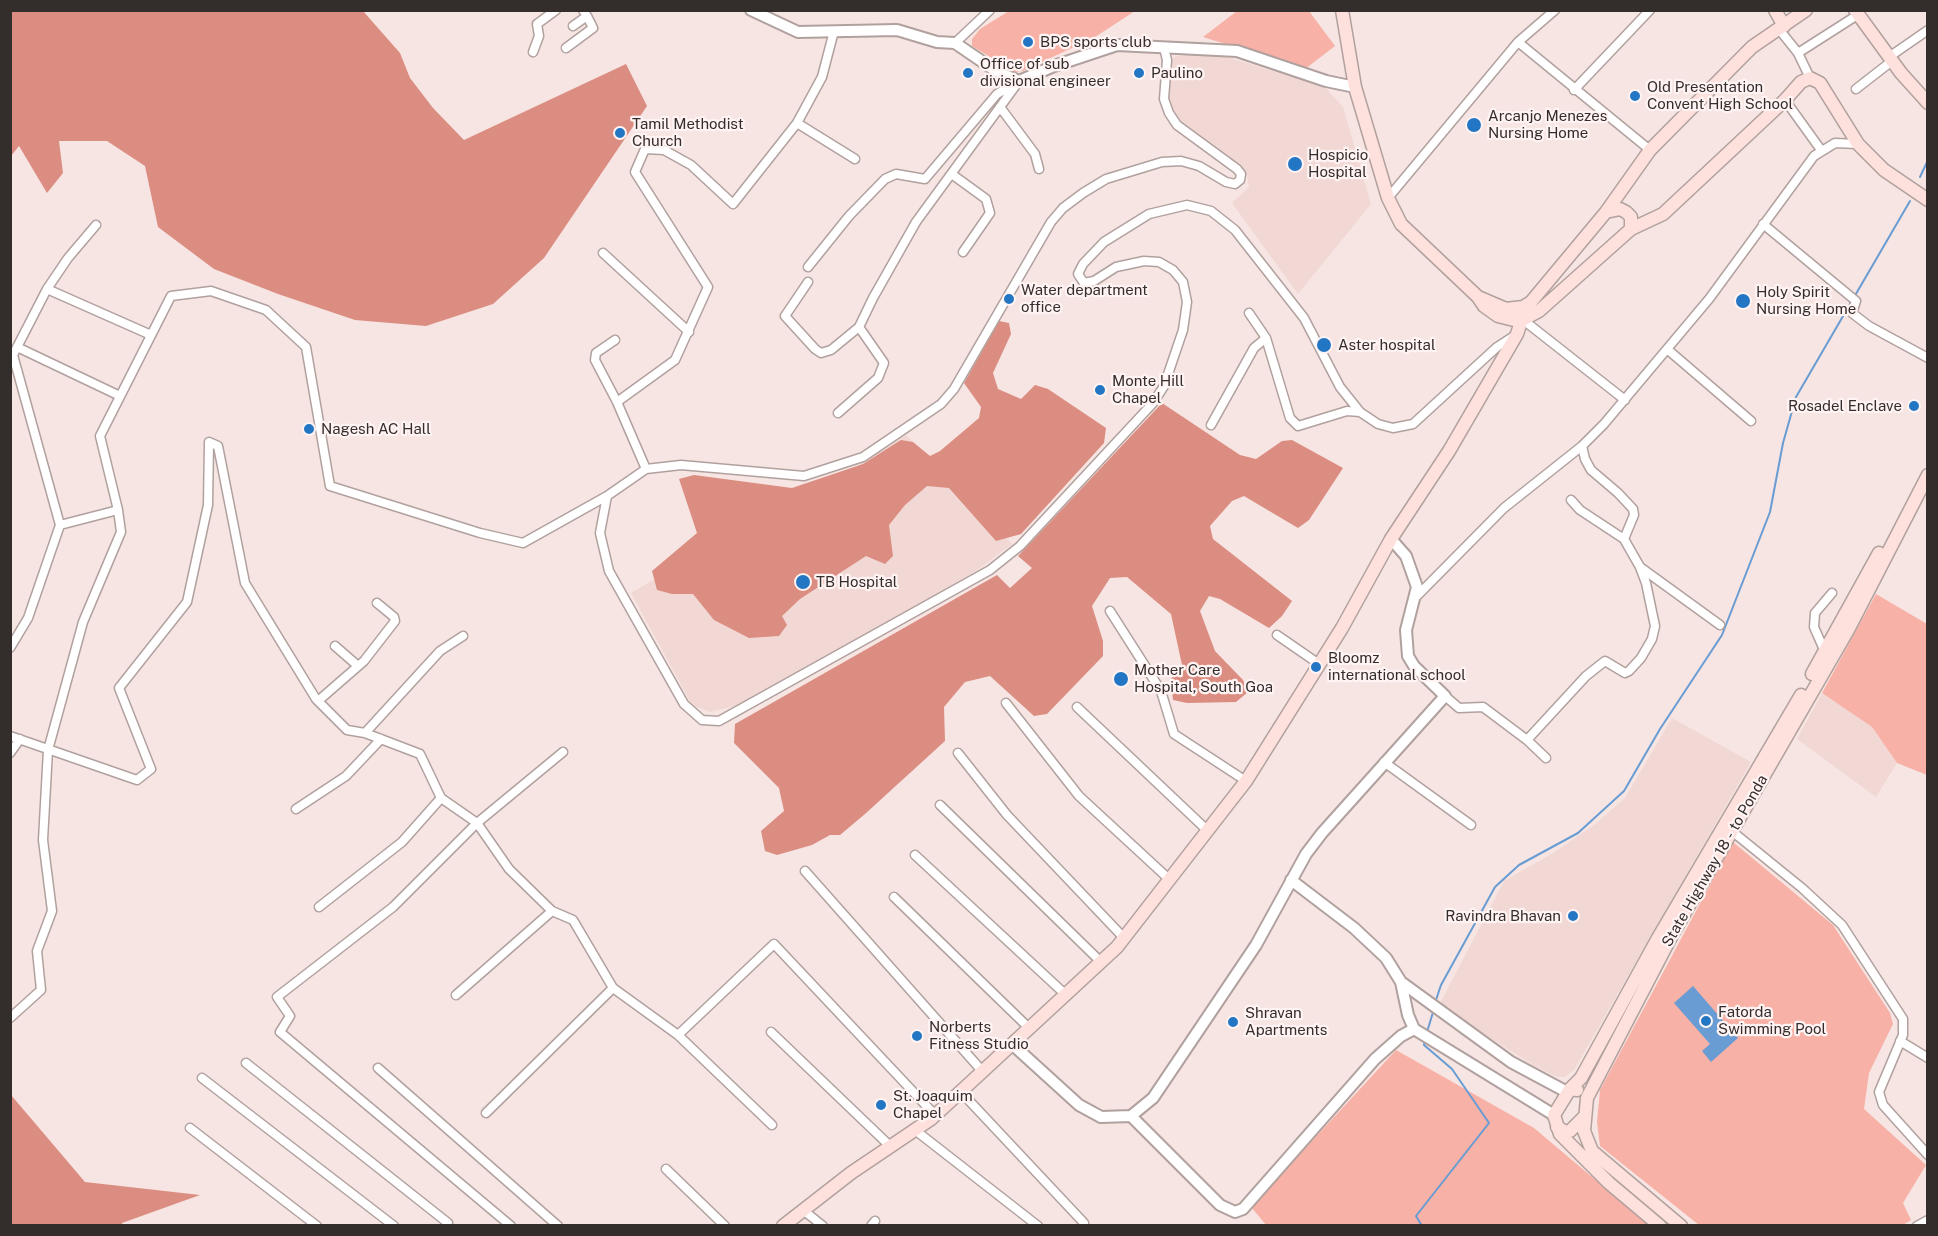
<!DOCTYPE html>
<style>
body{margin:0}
#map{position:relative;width:1938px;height:1236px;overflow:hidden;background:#f6e5e2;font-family:"Public Sans",sans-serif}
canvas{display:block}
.frame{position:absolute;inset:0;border:12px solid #332d2c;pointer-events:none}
</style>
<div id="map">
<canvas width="1938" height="1236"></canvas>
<div class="frame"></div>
</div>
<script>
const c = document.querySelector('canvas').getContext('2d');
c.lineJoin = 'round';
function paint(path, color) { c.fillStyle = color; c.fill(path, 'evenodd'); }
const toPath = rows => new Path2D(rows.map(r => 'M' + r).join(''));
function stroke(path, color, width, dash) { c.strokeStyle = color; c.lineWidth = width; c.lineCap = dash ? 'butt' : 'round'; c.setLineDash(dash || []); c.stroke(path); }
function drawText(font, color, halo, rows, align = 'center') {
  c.font = font + ' "Public Sans",sans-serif'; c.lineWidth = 4.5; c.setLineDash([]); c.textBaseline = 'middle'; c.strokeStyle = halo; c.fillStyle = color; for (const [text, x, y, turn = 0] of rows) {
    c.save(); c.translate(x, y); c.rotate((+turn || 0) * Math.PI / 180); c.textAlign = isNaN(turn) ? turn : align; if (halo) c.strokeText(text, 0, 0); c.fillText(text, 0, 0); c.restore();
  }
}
paint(toPath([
 [1217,54,1325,87,1343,107,1371,204,1298,294,1232,203,1249,187,1247,176,1179,127,1165,100,1166,65,1176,56],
 [906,435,1012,544,976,571,746,703,710,712,692,705,631,593,716,544,803,500],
 [1822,693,1872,727,1897,763,1876,797,1797,739],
 [1672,718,1751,762,1574,1070,1565,1077,1557,1077,1533,1065,1439,1005,1504,881,1553,853,1594,825,1625,798]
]), '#f2d8d5');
paint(toPath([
 [1009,11,1009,10,1135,11,1095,37,1023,71,1015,72,972,46,972,39,980,29],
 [1237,11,1309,11,1335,46,1305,69,1203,37],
 [1876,594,1927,624,1927,775,1897,763,1872,727,1822,693],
 [1733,842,1833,925,1890,1013,1893,1024,1869,1073,1864,1109,1926,1165,1903,1203,1911,1220,1901,1226,1699,1225,1600,1146,1597,1122,1600,1090],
 [1396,1050,1534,1128,1649,1225,1267,1226,1251,1207]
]), '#f8b1a6');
paint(toPath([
 [11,10,363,11,400,53,410,78,433,108,464,140,626,64,647,106,544,258,493,304,426,326,355,320,278,294,214,269,158,227,145,166,107,141,59,141,63,173,47,193,19,146,11,156],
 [999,321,1009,323,1011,334,993,373,998,389,1021,399,1035,385,1048,389,1106,428,1104,443,1021,534,996,541,949,488,927,486,905,505,889,525,893,556,885,564,866,556,800,599,782,616,787,625,779,636,749,638,714,620,693,594,672,594,657,590,652,571,697,533,679,479,694,475,792,488,863,464,901,440,913,442,930,456,940,451,979,418,981,407,964,383],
 [1162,403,1240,455,1256,459,1282,441,1292,440,1343,468,1309,520,1298,528,1244,496,1232,501,1210,526,1213,539,1292,601,1282,616,1269,628,1220,599,1209,596,1200,611,1215,651,1243,680,1248,692,1236,702,1187,703,1173,700,1171,679,1182,665,1171,614,1127,577,1110,578,1092,606,1103,641,1103,656,1047,714,1034,716,990,676,965,682,944,707,945,741,865,814,840,835,830,835,812,845,777,855,765,851,761,831,784,811,779,788,734,743,735,724,997,575,1010,588,1032,568,1018,556],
 [11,1095,85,1182,200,1195,122,1223,122,1225,11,1225]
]), '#dc8d81');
paint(toPath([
 [1693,986,1738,1038,1711,1062,1702,1051,1710,1044,1674,1003]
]), '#689cd3');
stroke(toPath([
 [1920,177,1928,160],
 [1435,1003,1441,985,1495,887,1519,865,1578,833,1624,791,1660,729,1722,635,1770,512,1783,443,1796,397,1910,201],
 [1427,1032,1434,1009],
 [1422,1226,1416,1216,1489,1123,1452,1069,1424,1045,1425,1040]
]), '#689cd3', 2);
const minor = toPath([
 [573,26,587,16,583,10],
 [1782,33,1798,53],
 [1518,42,1650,150],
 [955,43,990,10],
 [566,48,593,28,587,16],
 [1164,48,1167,60,1164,99,1169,113,1177,125,1237,169,1241,174,1240,180,1235,184,1226,182,1199,166,1181,161,1162,162,1106,179,1083,193,1063,208,1051,222,954,389,941,404,863,457,804,476,681,465,646,469,607,496,600,533,609,571,684,704,702,720,719,721,990,570,1020,546,1153,403,1164,386,1183,330,1187,302,1183,282,1173,270,1159,262,1144,261,1116,267,1094,281,1084,283,1078,274,1083,264,1104,242,1149,214,1187,205,1211,211,1235,230,1304,318,1340,387,1360,412],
 [533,52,539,36,537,24,556,10],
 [1889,57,1928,30],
 [1810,78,1798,53,1859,14],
 [1856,89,1892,61],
 [1574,90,1650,10],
 [1785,100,1821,150],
 [1000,107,1035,154,1039,169],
 [797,123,822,77,834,31],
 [953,175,986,199,990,213,963,252],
 [1388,198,1518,42,1555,10],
 [1763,224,1856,301,1852,313,1869,326,1928,358],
 [603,253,689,332],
 [808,267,849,216,885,179,896,174,925,179,997,94,1016,83],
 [808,282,785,316,815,349,821,353,831,350,859,327],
 [47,289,68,258,96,225],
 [1249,313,1266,338,1290,418,1298,426,1347,411,1360,412,1378,424,1393,428,1413,424,1497,347,1514,336],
 [1522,319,1625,400],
 [615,340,596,353,595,360,617,402],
 [17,347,120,396],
 [1667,349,1751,421],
 [838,413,878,378,884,363,859,327,873,298,916,222,1019,81],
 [1211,425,1254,348,1266,338],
 [646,469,617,402,675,360,708,287,635,172,645,149,664,150,691,165,733,204,797,123,855,159],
 [1571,500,1580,510,1624,539],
 [60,525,13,355,47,289,151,335],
 [1640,567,1720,625],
 [1416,597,1504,508,1582,446,1604,424,1709,299,1814,156,1835,143,1858,144],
 [1110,611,1161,691,1174,734,1246,781],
 [1277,635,1319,664],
 [335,646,358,666],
 [10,648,28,618,60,525,118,510,100,436,171,296,211,291,266,310,306,347,330,486,480,533,523,543,607,496],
 [1825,652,1814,627,1815,613,1832,593],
 [1445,696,1459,708,1483,707,1527,740,1586,676,1605,661,1625,673,1629,671,1641,658,1652,639,1655,626,1646,583,1640,567,1624,539,1634,515,1633,509,1618,493,1591,470,1585,459,1582,446],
 [318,701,364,661,395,621,394,617,377,603],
 [1006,703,1079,796,1170,880],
 [1077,707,1208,831],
 [365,733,440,651,463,636],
 [10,736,137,780,151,769,119,688,187,602,208,505,209,442,218,446,245,583,316,699,347,730,365,733,420,754,441,798,477,823,393,907,277,997,290,1016,280,1032,511,1226],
 [1527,740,1546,758],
 [10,753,20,739],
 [958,753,1007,815,1124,938],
 [1384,762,1471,825],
 [940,805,1101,962],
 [296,809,346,776,381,739],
 [1728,828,1802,888,1842,925,1903,1019,1903,1035,1879,1092,1883,1105,1928,1155],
 [915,855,1066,995],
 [805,871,983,1072],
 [894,897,1030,1029],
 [319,907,402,842,441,798],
 [613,988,678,1035],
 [456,995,552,911],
 [10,1018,41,990,37,951,52,911,43,840,48,750,83,622,121,532,118,510],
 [771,1032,890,1146],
 [1900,1041,1928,1058],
 [246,1063,448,1223,447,1226],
 [378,1068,558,1226],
 [202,1078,394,1226],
 [961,1092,1084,1223],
 [486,1113,613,988,573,920,552,911,509,869,477,823,563,752],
 [772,1125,678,1035,774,944,935,1115],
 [190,1128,317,1226],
 [915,1130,1038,1226],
 [666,1169,725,1226],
 [803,1210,823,1226],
 [871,1226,875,1221],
 [1917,1226,1928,1220]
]);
const tertiary = toPath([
 [751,10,798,32,897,30,937,42,955,43,996,71,1019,81,1054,66,1117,45,1237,51,1326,81,1355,87],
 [1291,880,1354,928,1386,958,1401,982,1408,1015,1414,1029,1554,1115],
 [1401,982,1511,1062,1567,1092],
 [1013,1045,1079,1105,1101,1117,1131,1116,1153,1098,1256,945,1306,854,1322,833,1445,696,1414,666,1408,656,1406,630,1417,587,1406,556,1391,539],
 [1131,1116,1220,1205,1235,1212,1243,1209,1375,1059,1401,1036,1414,1029]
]);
const secondary = toPath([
 [1342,10,1355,87,1388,198,1401,224,1478,297,1484,306,1498,316,1514,320,1526,318,1539,311,1631,229,1663,214,1785,100,1801,82,1810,78,1820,83,1858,144,1884,170,1928,200],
 [1775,10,1784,26],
 [1855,10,1901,73,1928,103],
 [1606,212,1620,209,1626,212,1631,217,1631,229],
 [1478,297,1506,309,1523,307,1531,302,1606,212,1650,150,1752,47,1806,10],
 [1812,674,1879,553],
 [1570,1089,1581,1078,1658,938,1801,695],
 [1577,1090,1570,1089,1554,1115,1560,1134,1609,1183,1660,1226],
 [1557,1127,1566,1132,1570,1131,1585,1116],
 [783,1226,851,1173,931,1119,1117,947,1246,781,1342,628,1391,539,1449,451,1517,334,1522,319],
 [1681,1226,1592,1151,1584,1131,1587,1098,1672,935,1848,630,1928,475]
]);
stroke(minor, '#b1a19e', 11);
stroke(tertiary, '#b1a19e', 14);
stroke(secondary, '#b1a19e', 15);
stroke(minor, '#fff', 8);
stroke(tertiary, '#fff', 10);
stroke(secondary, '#fee0dc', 12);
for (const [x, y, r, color] of [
 [1028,42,6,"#2376c4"],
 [968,73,6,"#2376c4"],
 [1139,73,6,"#2376c4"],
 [1635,96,6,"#2376c4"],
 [1474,125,8,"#2376c4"],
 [620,133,6,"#2376c4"],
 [1295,164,8,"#2376c4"],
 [1009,299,6,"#2376c4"],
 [1743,301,8,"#2376c4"],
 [1324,345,8,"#2376c4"],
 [1100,390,6,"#2376c4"],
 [1914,406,6,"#2376c4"],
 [309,429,6,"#2376c4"],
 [803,582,8,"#2376c4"],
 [1316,667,6,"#2376c4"],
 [1121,679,8,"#2376c4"],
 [1573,916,6,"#2376c4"],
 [1706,1021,6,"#2376c4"],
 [1233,1022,6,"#2376c4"],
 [917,1036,6,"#2376c4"],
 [881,1105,6,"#2376c4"]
]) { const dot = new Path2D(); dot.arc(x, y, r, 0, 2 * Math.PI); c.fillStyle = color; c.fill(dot); stroke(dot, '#fff4f3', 2); }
drawText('15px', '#332d2c', '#fff4f3', [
 ["BPS sports club",1040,42],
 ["Office of sub",980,64],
 ["divisional engineer",980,81],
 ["Paulino",1151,73],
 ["Old Presentation",1647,87],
 ["Convent High School",1647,104],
 ["Arcanjo Menezes",1488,116],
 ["Nursing Home",1488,133],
 ["Tamil Methodist",632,124],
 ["Church",632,141],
 ["Hospicio",1308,155],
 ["Hospital",1308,172],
 ["Water department",1021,290],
 ["office",1021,307],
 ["Holy Spirit",1756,292],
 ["Nursing Home",1756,309],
 ["Aster hospital",1338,345],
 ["Monte Hill",1112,381],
 ["Chapel",1112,398],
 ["Rosadel Enclave",1902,406,"right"],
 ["Nagesh AC Hall",321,429],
 ["TB Hospital",816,582],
 ["Bloomz",1328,658],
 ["international school",1328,675],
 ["Mother Care",1134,670],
 ["Hospital, South Goa",1134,687],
 ["Ravindra Bhavan",1561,916,"right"],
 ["Fatorda",1718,1012],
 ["Swimming Pool",1718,1029],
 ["Shravan",1245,1013],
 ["Apartments",1245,1030],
 ["Norberts",929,1027],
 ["Fitness Studio",929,1044],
 ["St. Joaquim",893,1096],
 ["Chapel",893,1113]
], 'left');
drawText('15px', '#332d2c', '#fff4f3', [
 ["State Highway 18 - to Ponda",1715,861,-60]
]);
</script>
